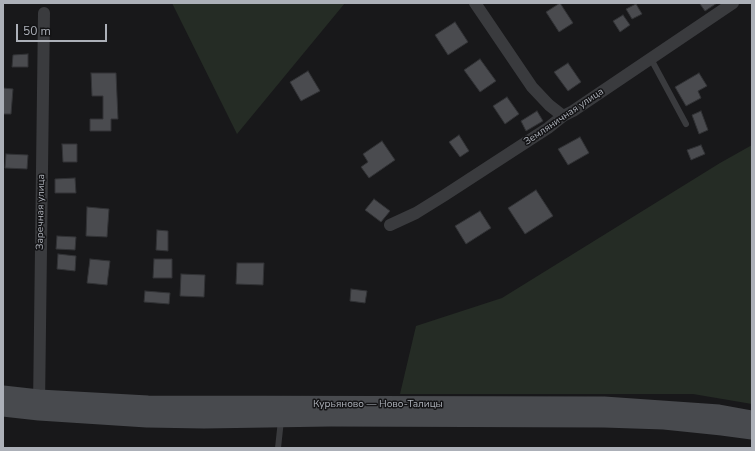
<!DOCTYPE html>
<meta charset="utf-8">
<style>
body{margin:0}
#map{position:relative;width:755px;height:451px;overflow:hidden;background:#18181a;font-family:"Nunito Sans",sans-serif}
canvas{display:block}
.frame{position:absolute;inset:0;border:4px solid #acb0b8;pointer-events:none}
.scale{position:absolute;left:16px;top:24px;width:91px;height:18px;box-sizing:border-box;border:2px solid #acb0b8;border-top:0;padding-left:5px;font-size:12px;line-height:14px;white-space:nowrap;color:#acb0b8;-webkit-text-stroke:3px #131315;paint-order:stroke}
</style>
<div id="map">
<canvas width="755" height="451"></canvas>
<div class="frame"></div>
<div class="scale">50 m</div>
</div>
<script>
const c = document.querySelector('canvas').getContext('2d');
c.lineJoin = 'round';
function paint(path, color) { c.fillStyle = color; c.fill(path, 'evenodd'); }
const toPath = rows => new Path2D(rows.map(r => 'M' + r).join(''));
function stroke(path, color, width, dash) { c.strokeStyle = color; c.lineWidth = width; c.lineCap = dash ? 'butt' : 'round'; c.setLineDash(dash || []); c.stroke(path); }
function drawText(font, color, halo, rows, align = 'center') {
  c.font = font + ' "Nunito Sans",sans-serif'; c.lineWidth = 3; c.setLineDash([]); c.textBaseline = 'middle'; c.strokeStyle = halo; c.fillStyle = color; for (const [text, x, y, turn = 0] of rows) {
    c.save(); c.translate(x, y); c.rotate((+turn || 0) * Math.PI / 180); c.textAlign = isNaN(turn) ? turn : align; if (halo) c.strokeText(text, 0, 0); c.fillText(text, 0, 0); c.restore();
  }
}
paint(toPath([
 [172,3,345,3,237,134],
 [752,145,752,404,693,394,400,394,416,326,502,298,720,163]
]), '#252c25');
const building = toPath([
 [560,3,573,23,559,32,546,12,560,3],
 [702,3,717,3,705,11,700,4,702,3],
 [636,4,642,14,632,19,626,9,636,4],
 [623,15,630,25,620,32,613,21,623,15],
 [455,22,468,42,448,55,435,35,455,22],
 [28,54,28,67,12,67,13,55,28,54],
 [480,59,496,81,480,92,464,70,480,59],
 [568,63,581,82,568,91,554,72,568,63],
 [308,71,320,91,301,101,290,82,308,71],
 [91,73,116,73,118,119,111,119,111,131,90,131,90,119,103,119,103,96,92,96,91,73],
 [699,73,707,86,698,91,701,98,686,106,675,87,699,73],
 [3,88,13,89,11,114,3,114,3,88],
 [507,97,519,114,505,124,493,106,507,97],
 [537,111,543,121,526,131,521,121,537,111],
 [701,111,708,130,699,134,692,115,701,111],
 [459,135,469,151,460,157,449,142,459,135],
 [580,137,589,153,568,165,558,149,580,137],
 [382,141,395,160,369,178,361,167,368,162,363,154,382,141],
 [62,144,77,144,77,162,63,162,62,144],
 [701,145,705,154,691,160,687,150,701,145],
 [6,154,28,155,27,169,5,168,6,154],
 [75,178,76,193,55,193,55,179,75,178],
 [536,190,553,216,525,234,508,208,536,190],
 [374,199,390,211,381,222,365,210,374,199],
 [87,207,109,209,107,237,86,236,87,207],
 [480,211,491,228,466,244,455,226,480,211],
 [157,230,168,231,168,251,156,250,157,230],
 [57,236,76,237,75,250,56,249,57,236],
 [58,254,76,256,75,271,57,269,58,254],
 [90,259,110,261,107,285,87,283,90,259],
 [154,259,172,259,172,278,153,278,154,259],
 [237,263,264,263,263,285,236,284,237,263],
 [181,274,205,275,204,297,180,296,181,274],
 [351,289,367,291,365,303,350,301,351,289],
 [145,291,170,293,169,304,144,302,145,291]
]);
paint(building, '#4a4b4f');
stroke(building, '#323336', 1);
stroke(toPath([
 [651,59,686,124],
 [278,448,281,420]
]), '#3a3b3e', 6);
stroke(toPath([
 [475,3,532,87,549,105,563,116],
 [390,225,416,213,445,195,548,128,563,116,573,111,733,3],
 [39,406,44,13]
]), '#3a3b3e', 12);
stroke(toPath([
 [3,394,39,398,148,404,604,405,719,413,752,419],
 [3,408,39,412,147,419,204,420,330,418,604,419,664,421,722,427,752,431]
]), '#484a4e', 17);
drawText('10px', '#acb0b8', '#131315', [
 ["Земляничная улица",564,117,-34],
 ["Заречная улица",41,212,-89],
 ["Курьяново — Ново-Талицы",378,405]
]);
</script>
